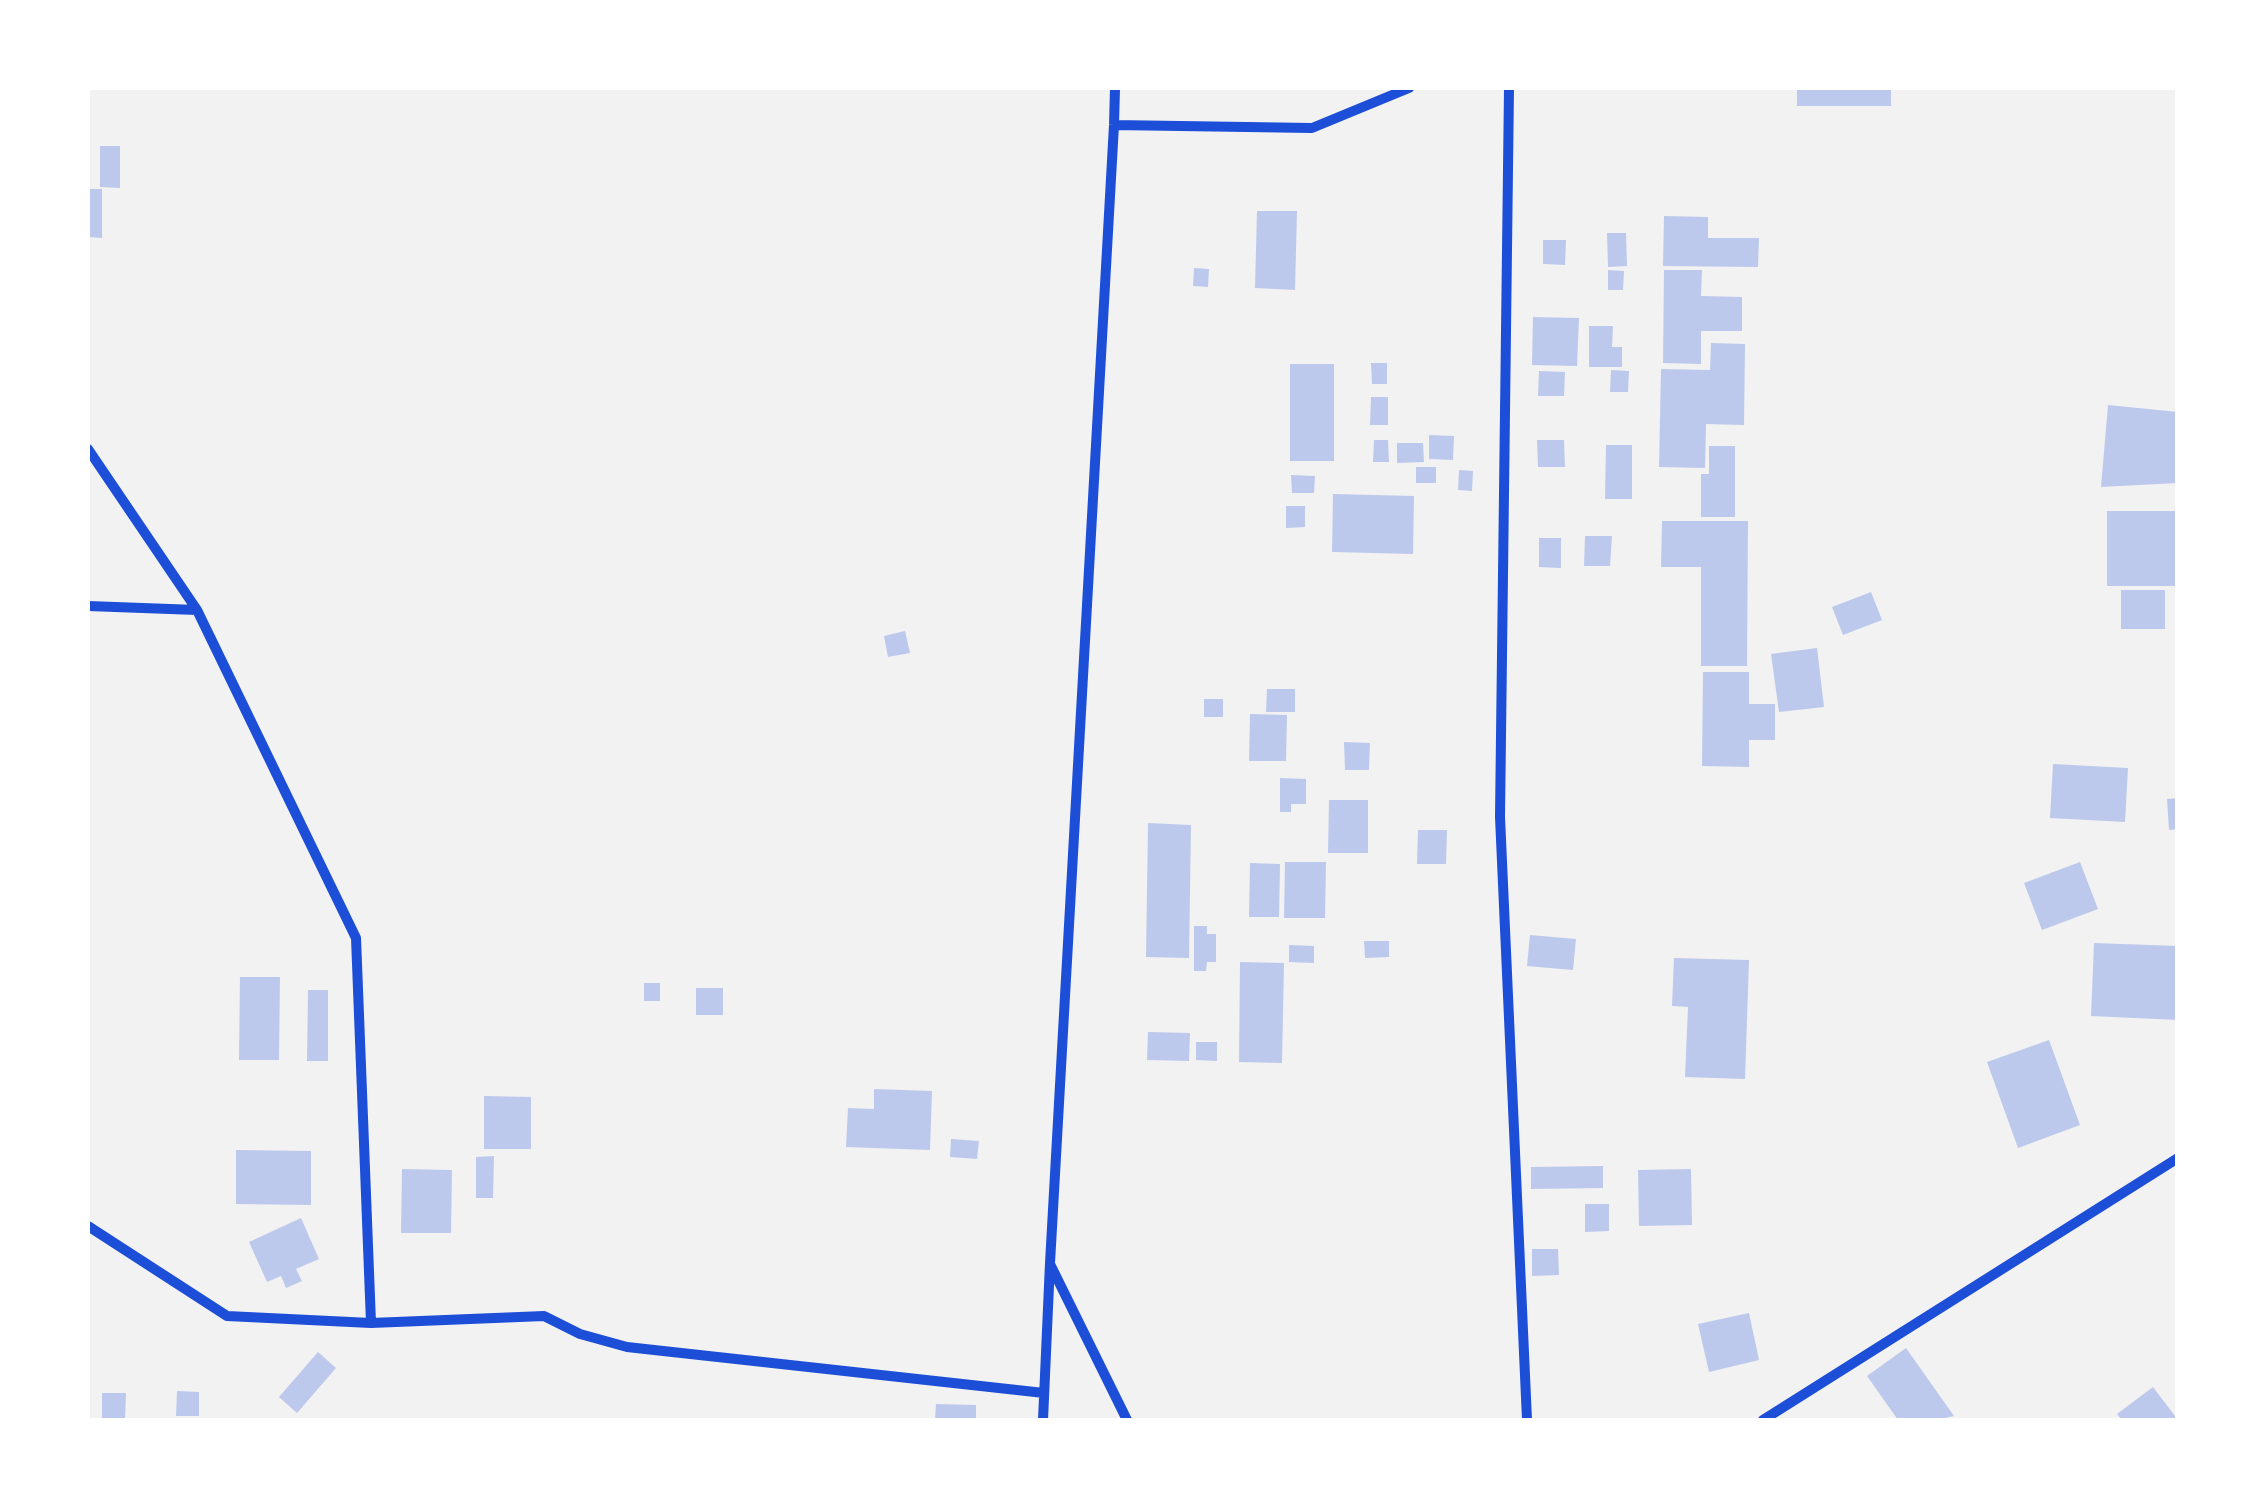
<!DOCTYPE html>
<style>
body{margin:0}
#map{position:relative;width:2265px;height:1508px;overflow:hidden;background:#f2f2f2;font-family:"Roboto Condensed",sans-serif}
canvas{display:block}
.frame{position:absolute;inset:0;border:90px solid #fff;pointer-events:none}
</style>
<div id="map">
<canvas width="2265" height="1508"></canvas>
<div class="frame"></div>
</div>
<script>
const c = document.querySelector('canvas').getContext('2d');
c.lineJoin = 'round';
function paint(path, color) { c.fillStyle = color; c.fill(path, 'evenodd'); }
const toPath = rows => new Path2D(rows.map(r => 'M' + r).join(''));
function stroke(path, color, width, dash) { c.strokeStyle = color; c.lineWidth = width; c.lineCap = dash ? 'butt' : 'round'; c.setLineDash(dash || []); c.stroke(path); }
paint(toPath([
 [1797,88,1891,88,1891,106,1797,106],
 [100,146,120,146,120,188,100,187],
 [88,189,102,189,102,238,88,237],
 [1257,211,1297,211,1295,290,1255,288],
 [1664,216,1708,217,1708,238,1759,238,1758,267,1663,266],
 [1607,233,1626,233,1627,266,1608,267],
 [1543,240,1566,240,1565,265,1543,264],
 [1194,268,1209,269,1208,287,1193,286],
 [1608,270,1624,271,1623,290,1608,290],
 [1664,270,1702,270,1701,296,1742,297,1742,331,1701,331,1701,364,1663,363],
 [1533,317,1579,318,1577,366,1532,365],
 [1589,326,1613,326,1612,347,1622,347,1622,367,1589,367],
 [1711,343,1745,344,1744,425,1706,424,1705,468,1659,467,1661,369,1710,370],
 [1371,363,1387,363,1387,384,1372,384],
 [1290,364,1334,364,1334,461,1290,461],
 [1611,370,1629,371,1628,392,1610,392],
 [1539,371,1565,372,1564,396,1538,396],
 [1371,397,1388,397,1388,425,1370,425],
 [2108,405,2178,412,2178,483,2101,487],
 [1429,435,1454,436,1453,460,1429,459],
 [1374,440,1388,440,1389,462,1373,462],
 [1537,440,1564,440,1565,467,1538,467],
 [1397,443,1423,443,1424,462,1397,463],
 [1606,445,1632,445,1632,499,1605,499],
 [1709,446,1735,446,1735,517,1701,517,1701,474,1709,474],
 [1416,467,1436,467,1436,483,1416,483],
 [1459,470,1473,471,1472,491,1458,490],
 [1291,475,1315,476,1314,493,1292,493],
 [1333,494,1414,496,1413,554,1332,552],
 [1286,506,1305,506,1305,527,1286,528],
 [2107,511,2178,511,2178,586,2107,586],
 [1662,521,1748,521,1747,666,1701,666,1701,567,1661,567],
 [1585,536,1612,536,1610,566,1584,566],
 [1539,538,1561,538,1561,568,1539,567],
 [2121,590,2165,590,2165,629,2121,629],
 [1871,592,1882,620,1843,635,1832,607],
 [905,631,910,653,888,657,884,636],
 [1817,648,1824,707,1779,712,1771,654],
 [1703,672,1749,672,1749,704,1775,704,1775,740,1749,740,1749,767,1702,766],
 [1267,689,1295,689,1295,712,1266,712],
 [1204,699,1223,699,1223,717,1204,717],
 [1250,714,1287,715,1286,761,1249,761],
 [1344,742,1370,743,1369,770,1345,770],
 [2053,764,2128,768,2125,822,2050,818],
 [1280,778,1306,779,1306,804,1291,804,1291,812,1280,812],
 [2178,798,2178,829,2169,830,2167,799],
 [1329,800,1368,800,1368,853,1328,853],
 [1148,823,1191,825,1189,958,1146,957],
 [1418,830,1447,830,1446,864,1417,864],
 [1285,862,1326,862,1325,918,1284,918],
 [2080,862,2098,909,2042,930,2024,883],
 [1250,863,1280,864,1279,917,1249,917],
 [1194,926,1207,926,1207,934,1216,934,1216,962,1207,962,1206,971,1194,971],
 [1530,935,1576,939,1573,970,1527,966],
 [1364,941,1389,941,1389,957,1365,958],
 [2094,943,2178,946,2178,1020,2091,1016],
 [1289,945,1314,946,1314,963,1289,962],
 [1674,958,1749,960,1745,1079,1685,1077,1688,1007,1672,1006],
 [1240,962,1284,963,1282,1063,1239,1062],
 [240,977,280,977,279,1060,239,1060],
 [644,983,660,983,660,1001,644,1001],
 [696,988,723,988,723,1015,696,1015],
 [308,990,328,990,328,1061,307,1061],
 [1148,1032,1190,1033,1189,1061,1147,1060],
 [2049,1040,2080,1125,2018,1148,1987,1062],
 [1196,1042,1217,1042,1217,1061,1196,1060],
 [874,1089,932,1091,930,1150,846,1147,848,1108,874,1109],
 [484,1096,531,1097,531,1149,484,1149],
 [951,1139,979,1141,977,1159,950,1157],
 [236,1150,311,1151,311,1205,236,1204],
 [494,1156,493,1198,476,1198,476,1157],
 [1603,1166,1603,1188,1531,1189,1531,1167],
 [402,1169,452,1170,451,1233,401,1233],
 [1691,1169,1692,1225,1639,1226,1638,1170],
 [1585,1204,1609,1204,1609,1231,1585,1232],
 [301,1218,319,1259,296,1269,302,1281,286,1288,281,1276,267,1282,249,1242],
 [1532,1249,1558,1249,1559,1275,1532,1276],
 [1749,1313,1759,1360,1709,1372,1698,1324],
 [1906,1348,1954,1416,1936,1420,1898,1420,1867,1376],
 [318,1352,336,1368,297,1413,279,1397],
 [2153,1387,2178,1420,2122,1420,2117,1414],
 [177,1391,199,1392,199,1416,176,1416],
 [102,1393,126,1393,125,1420,102,1420],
 [936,1404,976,1405,976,1420,935,1420]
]), '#bdc9ec');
stroke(toPath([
 [1509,88,1500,817,1527,1420],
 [1114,125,1312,128,1409,88],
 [88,449,197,610,356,938,371,1323],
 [88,606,197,610],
 [88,1226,227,1316,371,1323,544,1316,580,1334,627,1347,1044,1393],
 [1050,1264,1127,1420],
 [1043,1420,1050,1263,1114,125,1115,88],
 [1763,1420,2178,1158]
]), '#1d4ed8', 10);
</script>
